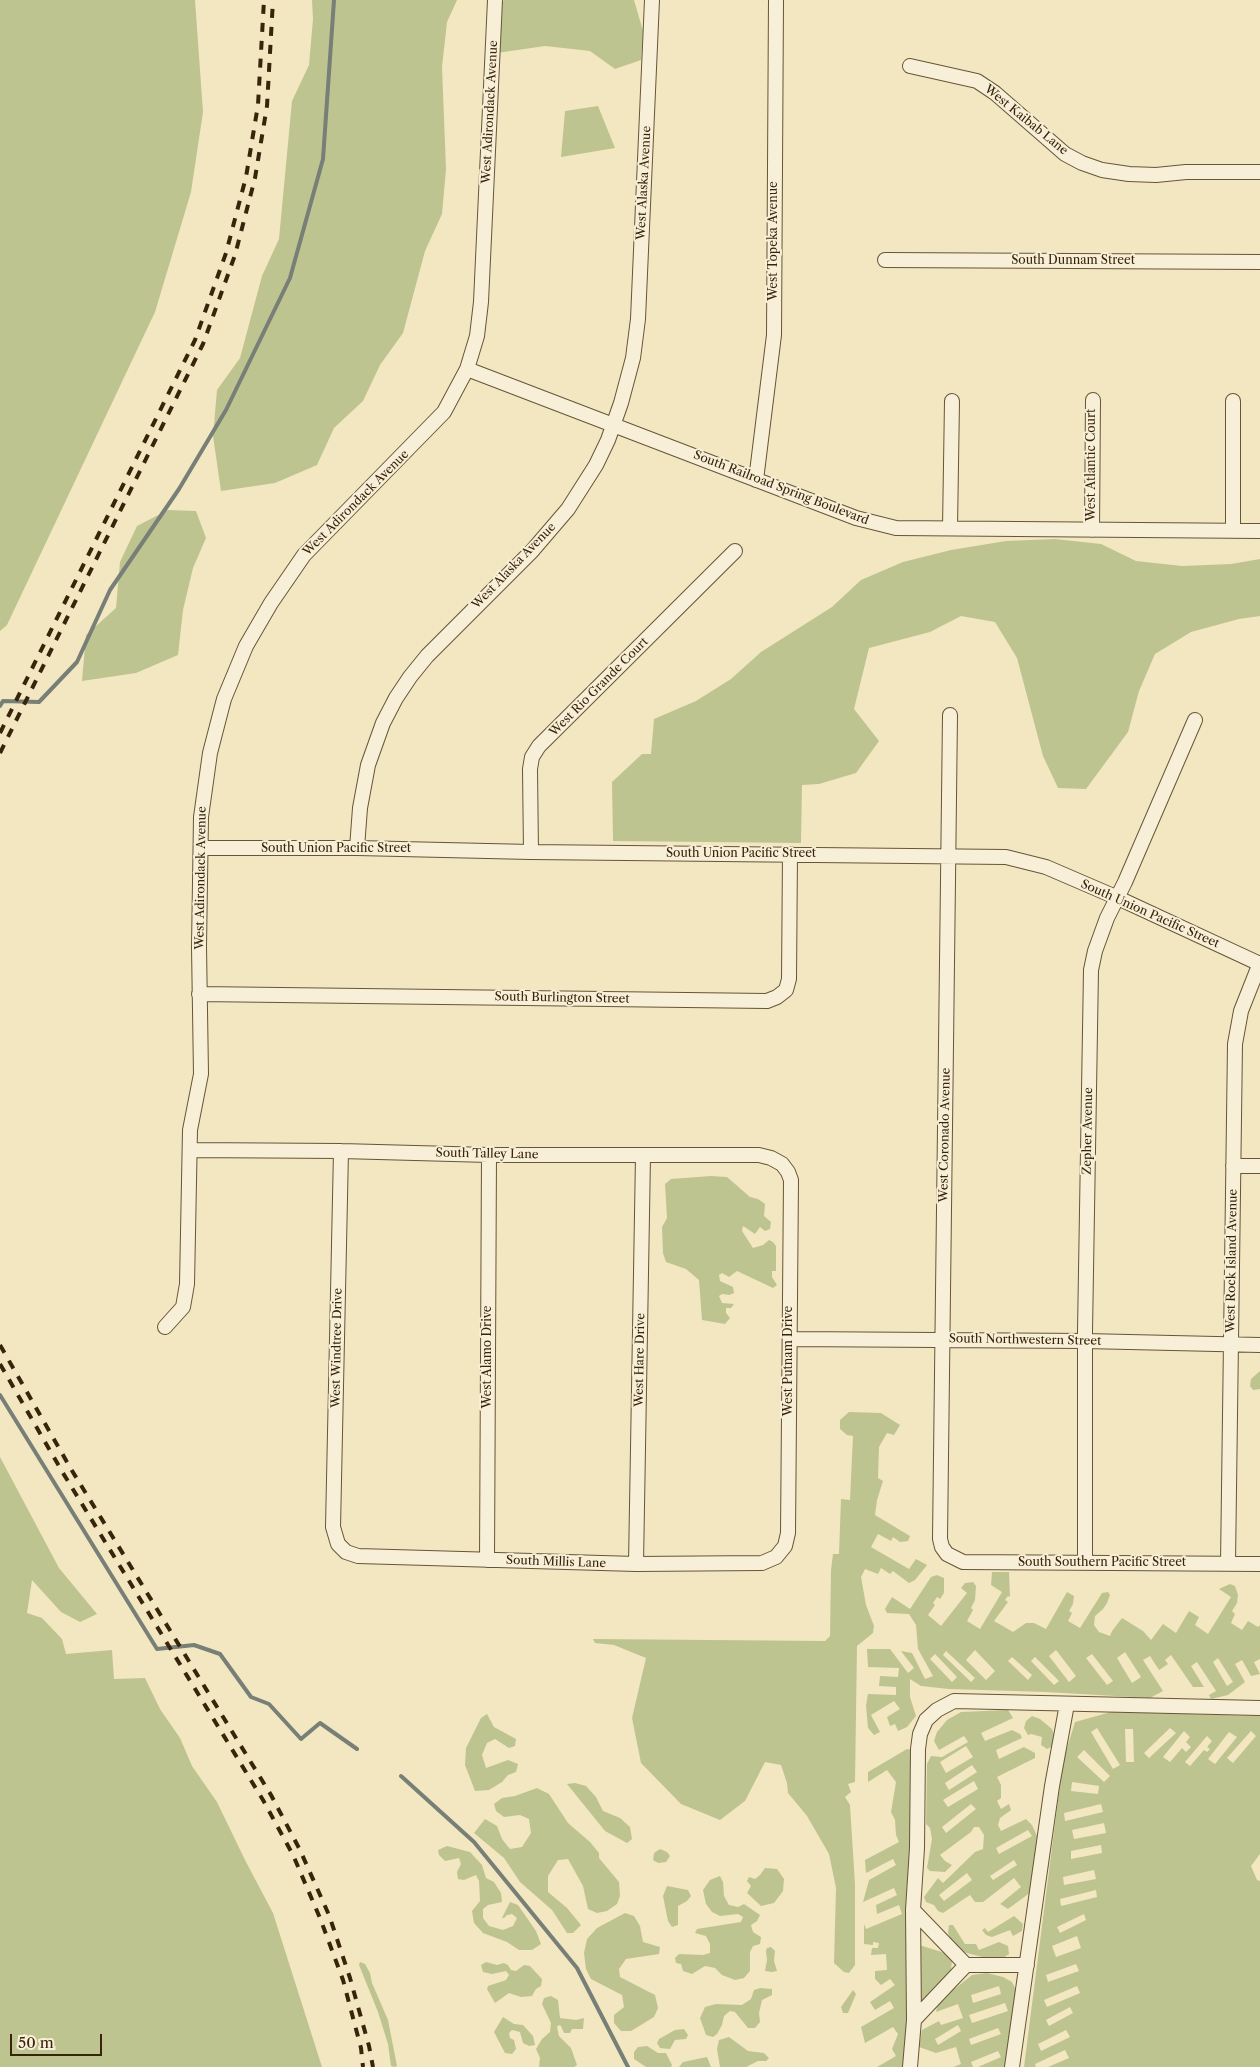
<!DOCTYPE html>
<style>
body{margin:0}
#map{position:relative;width:1260px;height:2067px;overflow:hidden;background:#f2e7c1;font-family:"Libre Caslon Text",serif}
canvas{display:block}
.scale{position:absolute;left:10px;top:2034px;width:92px;height:22px;box-sizing:border-box;border:2px solid #38240a;border-top:0;padding-left:6px;font-size:15px;line-height:18px;white-space:nowrap;color:#38240a;-webkit-text-stroke:4px #f7efd7;paint-order:stroke}
</style>
<div id="map">
<canvas width="1260" height="2067"></canvas>
<div class="scale">50 m</div>
</div>
<script>
const c = document.querySelector('canvas').getContext('2d');
c.lineJoin = 'round';
function paint(path, color) { c.fillStyle = color; c.fill(path, 'evenodd'); }
const toPath = rows => new Path2D(rows.map(r => 'M' + r).join(''));
function stroke(path, color, width, dash) { c.strokeStyle = color; c.lineWidth = width; c.lineCap = dash ? 'butt' : 'round'; c.setLineDash(dash || []); c.stroke(path); }
function drawText(font, color, halo, rows, align = 'center') {
  c.font = font + ' "Libre Caslon Text",serif'; c.lineWidth = 4; c.setLineDash([]); c.textBaseline = 'middle'; c.strokeStyle = halo; c.fillStyle = color; for (const [text, x, y, turn = 0] of rows) {
    c.save(); c.translate(x, y); c.rotate((+turn || 0) * Math.PI / 180); c.textAlign = isNaN(turn) ? turn : align; if (halo) c.strokeText(text, 0, 0); c.fillText(text, 0, 0); c.restore();
  }
}
paint(toPath([
 [0,0,195,0,203,112,191,192,155,312,7,625,0,631],
 [312,0,457,0,447,22,442,67,446,169,442,214,425,251,403,333,380,365,363,401,334,428,317,465,275,483,221,491,213,436,217,390,240,358,262,276,279,239,292,101,309,65,313,19],
 [504,0,634,0,643,31,641,60,615,69,590,51,545,46,490,54,495,9],
 [598,106,615,148,561,157,565,111],
 [168,510,196,511,206,538,193,568,183,610,178,655,136,673,82,681,86,635,116,608,120,562,137,526],
 [1055,539,1101,544,1136,561,1182,566,1231,564,1260,559,1260,616,1239,619,1191,632,1155,654,1139,691,1128,732,1086,789,1058,788,1043,756,1017,658,995,622,961,616,930,632,869,648,854,709,879,741,856,773,819,784,802,785,801,843,613,841,612,782,642,754,651,754,654,719,696,701,731,679,761,652,832,607,861,580,903,562,951,550,1006,541],
 [711,1176,727,1177,750,1197,758,1199,765,1204,764,1216,771,1222,770,1229,765,1231,760,1227,755,1234,743,1226,742,1231,753,1248,763,1245,769,1240,773,1242,776,1246,776,1271,772,1271,772,1277,777,1285,773,1288,737,1271,729,1277,722,1273,719,1275,720,1281,733,1287,734,1293,729,1295,722,1294,719,1296,722,1303,734,1304,731,1308,726,1308,726,1313,730,1318,725,1324,702,1320,699,1280,686,1269,666,1262,663,1253,662,1227,667,1218,665,1184,671,1179],
 [1260,1371,1260,1389,1253,1390,1250,1386,1251,1379],
 [849,1412,881,1413,900,1425,894,1435,887,1433,879,1447,878,1478,883,1481,877,1500,875,1515,910,1536,908,1541,900,1542,893,1537,891,1541,878,1534,871,1547,909,1569,916,1559,927,1565,915,1580,909,1583,893,1571,890,1574,881,1568,878,1574,865,1569,861,1577,866,1605,874,1626,873,1633,857,1646,855,1782,848,1784,851,1792,845,1797,850,1805,855,1885,855,1965,849,1973,844,1972,834,1963,836,1888,829,1854,807,1816,788,1793,787,1783,781,1765,765,1762,745,1801,720,1820,681,1804,641,1763,632,1718,646,1658,614,1645,595,1643,593,1639,825,1641,830,1636,831,1570,833,1554,839,1554,841,1499,850,1500,853,1436,847,1435,840,1429,840,1420],
 [0,1457,59,1568,97,1614,80,1622,61,1612,32,1580,27,1613,42,1618,62,1639,66,1654,112,1650,114,1679,145,1678,160,1709,180,1738,192,1766,217,1802,245,1860,273,1913,322,2067,0,2067],
 [992,1572,1009,1572,1010,1597,1008,1596,1005,1600,1008,1602,994,1621,1013,1632,1026,1623,1034,1623,1046,1629,1067,1592,1074,1596,1073,1604,1069,1611,1072,1613,1068,1621,1080,1628,1102,1593,1108,1592,1110,1595,1107,1603,1103,1609,1095,1616,1094,1625,1099,1632,1110,1636,1112,1631,1122,1618,1143,1631,1151,1640,1163,1624,1176,1633,1189,1611,1199,1617,1195,1625,1208,1634,1231,1597,1219,1589,1230,1584,1235,1586,1238,1595,1237,1603,1232,1611,1235,1614,1231,1623,1242,1630,1248,1621,1258,1627,1260,1625,1260,1659,1254,1662,1260,1674,1251,1676,1242,1660,1235,1664,1245,1682,1228,1695,1211,1699,1209,1695,1216,1691,1197,1662,1191,1666,1204,1687,1193,1687,1171,1655,1165,1660,1168,1664,1159,1670,1150,1656,1143,1660,1163,1691,1150,1698,1046,1692,949,1689,921,1686,910,1679,910,1697,916,1716,907,1727,898,1731,895,1724,890,1726,887,1717,900,1709,894,1701,871,1715,880,1732,874,1735,868,1728,866,1705,868,1694,896,1695,896,1687,879,1686,880,1676,898,1677,899,1668,868,1667,867,1649,890,1649,908,1673,914,1668,901,1651,912,1653,925,1679,933,1676,918,1649,916,1625,909,1614,887,1613,885,1609,892,1597,910,1609,931,1577,937,1575,944,1578,944,1593,940,1599,937,1597,933,1603,935,1605,928,1615,941,1626,967,1593,961,1588,965,1583,973,1582,976,1586,975,1600,971,1608,973,1610,967,1621,980,1629,1002,1592,991,1585],
 [975,1650,995,1671,986,1680,966,1660],
 [1056,1650,1076,1676,1069,1682,1049,1656],
 [946,1651,975,1678,971,1682,943,1655],
 [1125,1652,1141,1677,1132,1683,1117,1658],
 [935,1654,957,1677,952,1682,930,1659],
 [1092,1654,1113,1681,1107,1685,1086,1658],
 [1012,1657,1032,1675,1028,1680,1008,1661],
 [1035,1657,1059,1681,1054,1685,1031,1661],
 [1218,1658,1233,1682,1227,1686,1213,1662],
 [1008,1710,1013,1718,981,1733,985,1741,1012,1730,1020,1734,1022,1738,996,1750,999,1759,1024,1747,1035,1753,1035,1758,997,1777,1001,1785,1001,1798,997,1801,1001,1809,1009,1804,1011,1810,1000,1818,998,1825,1001,1831,1026,1819,1032,1825,1037,1836,1031,1892,1008,1909,1000,1904,1021,1887,1014,1878,983,1902,975,1902,970,1895,943,1913,938,1911,934,1905,926,1902,924,1897,938,1878,943,1883,975,1852,983,1849,984,1835,979,1827,974,1827,971,1832,940,1855,945,1861,952,1865,945,1872,930,1871,927,1868,932,1839,930,1828,926,1824,927,1764,931,1756,942,1757,968,1742,964,1736,939,1750,934,1741,937,1732,947,1720,961,1712],
 [966,1746,973,1757,946,1773,940,1762],
 [972,1765,977,1772,949,1790,945,1783],
 [974,1781,978,1789,948,1807,943,1800],
 [971,1804,976,1809,946,1833,942,1827],
 [1028,1830,1032,1836,999,1854,996,1848],
 [1014,1860,1017,1865,993,1880,990,1876],
 [967,1873,972,1880,944,1901,939,1895],
 [1111,1712,1260,1716,1260,1854,1251,1866,1257,1880,1260,1881,1260,2067,1048,2067,1069,2058,1065,2050,1035,2064,1036,2067,1024,2067,1063,1761,1075,1722],
 [1097,1728,1120,1765,1113,1769,1091,1732],
 [1170,1728,1176,1733,1149,1758,1144,1753],
 [1125,1729,1133,1729,1134,1762,1126,1762],
 [1184,1731,1190,1737,1186,1742,1191,1747,1186,1752,1182,1748,1170,1762,1163,1757],
 [1251,1731,1256,1736,1233,1763,1227,1758],
 [1229,1732,1237,1737,1215,1764,1208,1759],
 [1207,1736,1212,1741,1207,1747,1210,1749,1207,1752,1204,1750,1190,1766,1185,1762],
 [1084,1750,1110,1776,1104,1782,1077,1757],
 [1072,1782,1099,1786,1098,1794,1071,1791],
 [1101,1804,1103,1812,1065,1821,1064,1813],
 [1104,1823,1106,1833,1074,1839,1072,1830],
 [1101,1845,1102,1853,1071,1859,1071,1851],
 [1094,1870,1096,1879,1064,1885,1063,1877],
 [1096,1890,1097,1897,1061,1906,1060,1899],
 [1084,1914,1086,1920,1060,1933,1057,1927],
 [1077,1936,1081,1948,1056,1957,1052,1946],
 [1076,1964,1079,1971,1048,1982,1046,1975],
 [1077,1986,1080,1993,1047,2007,1044,2000],
 [1070,2007,1073,2013,1049,2026,1046,2020],
 [1066,2030,1070,2037,1041,2051,1038,2044],
 [487,1714,494,1727,516,1739,515,1746,509,1748,495,1739,487,1743,482,1755,486,1768,508,1760,518,1764,516,1772,508,1775,502,1782,489,1790,475,1791,465,1765,466,1748,481,1718],
 [1032,1716,1040,1719,1052,1729,1055,1739,1053,1746,1047,1749,1041,1745,1042,1737,1031,1734,1028,1735,1024,1728,1026,1721],
 [907,1749,916,1751,908,2027,904,2067,877,2067,896,2056,892,2049,898,2034,893,2027,865,2043,861,2027,894,2008,890,2001,875,2010,870,2002,895,1985,890,1979,881,1985,875,1979,875,1971,887,1970,886,1954,871,1955,872,1948,878,1948,879,1943,873,1942,873,1945,864,1944,864,1924,866,1929,902,1914,899,1905,877,1914,876,1905,897,1895,894,1888,863,1902,869,1880,896,1865,893,1859,866,1873,865,1860,899,1842,896,1835,895,1820,891,1812,896,1782,887,1770,868,1782,868,1772],
 [575,1783,586,1786,596,1797,603,1811,620,1818,630,1827,632,1839,627,1843,605,1831,567,1784],
 [537,1788,549,1794,568,1823,590,1842,599,1853,599,1858,619,1882,620,1896,617,1904,607,1911,597,1913,588,1909,583,1886,568,1859,558,1860,548,1876,548,1892,567,1908,581,1925,573,1933,567,1933,552,1910,520,1882,504,1858,474,1833,485,1819,497,1826,502,1839,510,1849,522,1847,531,1833,529,1819,520,1815,504,1817,496,1811,494,1804,502,1798,515,1796],
 [447,1846,470,1852,482,1865,486,1878,494,1882,501,1893,502,1902,488,1905,483,1909,483,1918,489,1926,503,1930,513,1926,517,1918,512,1914,507,1915,504,1918,502,1918,510,1902,518,1905,536,1931,541,1944,532,1950,519,1950,507,1942,483,1933,474,1923,472,1911,480,1901,479,1881,476,1875,464,1880,458,1879,457,1872,461,1864,459,1858,445,1861,439,1855,438,1850],
 [660,1849,667,1852,670,1856,666,1862,658,1863,653,1860,654,1853],
 [765,1868,777,1869,784,1879,783,1891,774,1903,761,1906,747,1893,751,1886,747,1881,749,1877,755,1879,760,1875],
 [720,1876,723,1882,724,1896,729,1905,738,1907,744,1904,760,1915,757,1921,751,1925,753,1932,761,1937,760,1944,753,1946,750,1952,750,1971,744,1978,735,1980,722,1975,715,1968,705,1966,692,1974,683,1971,681,1964,676,1963,675,1958,679,1954,703,1955,710,1953,710,1944,706,1936,695,1933,697,1929,741,1922,743,1917,738,1914,720,1916,712,1912,706,1904,703,1890,710,1880],
 [667,1886,688,1890,691,1896,687,1901,678,1906,678,1925,672,1927,668,1921,663,1896],
 [625,1913,634,1916,640,1926,643,1942,660,1947,659,1954,626,1959,619,1969,620,1977,655,1995,658,2008,654,2017,631,2031,621,2031,614,2023,614,2015,624,2007,622,1995,591,1979,586,1969,584,1953,587,1939,597,1928],
 [1014,1916,1023,1924,1022,1931,1013,1936,1010,1930,992,1937,986,1935,982,1930,985,1928,988,1932],
 [949,1925,953,1925,965,1944,976,1944,979,1950,999,1942,1008,1946,1009,1954,1003,1958,990,1959,963,1952,952,1943,948,1933],
 [919,1945,942,1952,952,1960,951,1970,932,1990,927,1999,921,2001,918,2000],
 [771,1947,775,1951,774,1961,777,1971,772,1972,765,1971,767,1960,766,1951,767,1948],
 [360,1962,365,1964,370,1973,372,1983,388,2020,397,2066,394,2067,391,2066,388,2044,378,2012,359,1965],
 [486,1962,497,1965,504,1963,508,1965,511,1970,516,1971,524,1965,530,1966,542,1979,541,1986,536,1989,532,1996,521,1997,509,1993,495,2003,487,1989,488,1986,506,1980,509,1975,506,1971,492,1974,483,1972,481,1965],
 [987,1973,1003,1977,1012,1982,1016,1990,1007,2067,978,2067,1001,2057,998,2051,971,2062,973,2067,953,2067,961,2064,956,2047,936,2053,919,2047,922,2030,939,2021,941,2025,963,2018,958,2004,936,2012,938,2002,972,1975],
 [999,1986,1001,1994,973,2003,971,1995],
 [1005,2003,1008,2011,972,2023,969,2015],
 [958,2025,961,2031,938,2045,935,2039],
 [998,2028,1001,2034,971,2045,969,2039],
 [760,1988,772,1989,772,1995,762,2000,759,2013,760,2022,755,2028,748,2028,735,2012,730,2011,724,2016,722,2025,717,2034,713,2037,706,2035,700,2018,705,2007,716,2004,742,2005,751,1999,754,1990],
 [853,1990,856,1994,848,2013,843,2013,841,2007],
 [551,1996,558,2000,560,2018,576,2020,584,2018,583,2029,572,2029,570,2033,564,2033,561,2026,559,2025,557,2027,559,2036,571,2048,577,2065,574,2067,539,2067,540,2058,536,2049,542,2039,550,2032,551,2023,542,2004,544,1998],
 [503,2017,514,2024,523,2025,533,2036,535,2045,529,2046,523,2043,520,2032,512,2030,509,2033,510,2038,514,2040,516,2049,512,2054,505,2053,494,2032],
 [684,2029,688,2035,686,2039,675,2040,670,2049,660,2048,657,2043,659,2039,675,2030],
 [729,2037,748,2051,764,2053,769,2058,766,2061,758,2061,746,2067,720,2067,717,2049,719,2040],
 [647,2046,658,2053,666,2053,672,2065,671,2067,646,2067,634,2059,634,2052,638,2047],
 [707,2057,711,2067,679,2067,683,2062]
]), '#bec490');
stroke(toPath([
 [0,706,3,701,39,702,77,662,110,590,179,489,226,410,290,278,323,159,334,0],
 [0,1395,157,1649,194,1645,220,1654,251,1697,269,1704,301,1739,320,1723,357,1749],
 [401,1776,474,1842,577,1968,628,2067]
]), '#777f76', 4);
const street = toPath([
 [910,66,977,81,995,93,1065,154,1082,163,1102,170,1129,174,1156,175,1186,172,1260,172],
 [885,260,1260,262],
 [467,369,856,518,896,528,1260,531],
 [756,480,774,335,776,0],
 [950,528,952,401],
 [1092,530,1093,400],
 [1233,531,1233,401],
 [950,715,940,1539,942,1547,947,1554,963,1562,1260,1564],
 [201,848,357,848,531,852,1006,857,1046,867,1118,898,1260,964],
 [357,848,360,808,368,765,383,723,396,698,410,677,427,656,532,551,568,509,596,465,608,440,621,403,633,358,638,319,652,0],
 [531,852,530,769,532,757,539,746,735,551],
 [199,994,767,1001,777,997,786,990,789,979,790,854],
 [190,1150,341,1151,489,1155,759,1155,771,1158,782,1164,788,1172,791,1180,788,1533,785,1546,776,1557,762,1563,636,1564,358,1556,346,1552,338,1544,333,1527,341,1151],
 [1233,1166,1260,1166],
 [165,1327,183,1307,187,1284,190,1130,201,1074,199,947,201,817,210,753,224,699,246,646,271,603,304,555,444,412,467,369,477,336,481,302,495,0],
 [790,1339,1085,1341,1260,1345],
 [487,1560,489,1155],
 [1085,1562,1085,1331,1091,970,1095,951,1107,918,1125,882,1195,720],
 [1228,1563,1235,1044,1241,1011,1260,963],
 [636,1564,643,1156],
 [913,1910,966,1965],
 [914,2020,966,1965,1027,1965],
 [910,2067,914,2020,913,1910,917,1848,918,1749,920,1734,926,1720,937,1710,954,1701,1260,1708],
 [1012,2067,1052,1786,1067,1704]
]);
stroke(street, '#665538', 16);
stroke(street, '#f7efd7', 14);
stroke(toPath([
 [0,733,195,340,226,253,246,177,258,105,264,0],
 [0,753,203,344,235,255,255,178,267,106,273,0],
 [0,1345,71,1469,271,1795,300,1850,329,1915,350,1978,369,2046,373,2067],
 [0,1364,63,1473,263,1800,293,1855,320,1918,343,1980,361,2048,363,2067]
]), '#38240a', 4, [9, 9]);
drawText('12px', '#38240a', '#f7efd7', [
 ["West Adirondack Avenue",490,112,-87],
 ["West Kaibab Lane",1026,120,39],
 ["West Alaska Avenue",644,183,-87],
 ["West Topeka Avenue",774,241,-90],
 ["South Dunnam Street",1073,261],
 ["West Atlantic Court",1092,465,-90],
 ["South Railroad Spring Boulevard",781,488,21],
 ["West Adirondack Avenue",356,503,-45],
 ["West Alaska Avenue",514,566,-46],
 ["West Rio Grande Court",599,687,-45],
 ["South Union Pacific Street",336,849],
 ["South Union Pacific Street",741,854],
 ["West Adirondack Avenue",201,878,-89],
 ["South Union Pacific Street",1150,914,24],
 ["South Burlington Street",562,998,1],
 ["Zepher Avenue",1088,1131,-89],
 ["West Coronado Avenue",945,1135,-89],
 ["South Talley Lane",487,1154,1],
 ["West Rock Island Avenue",1232,1261,-89],
 ["South Northwestern Street",1025,1340,1],
 ["West Windtree Drive",337,1348,-89],
 ["West Alamo Drive",488,1357,-90],
 ["West Hare Drive",640,1360,-89],
 ["West Putnam Drive",789,1361,-90],
 ["South Millis Lane",556,1562,2],
 ["South Southern Pacific Street",1102,1563]
]);
</script>
